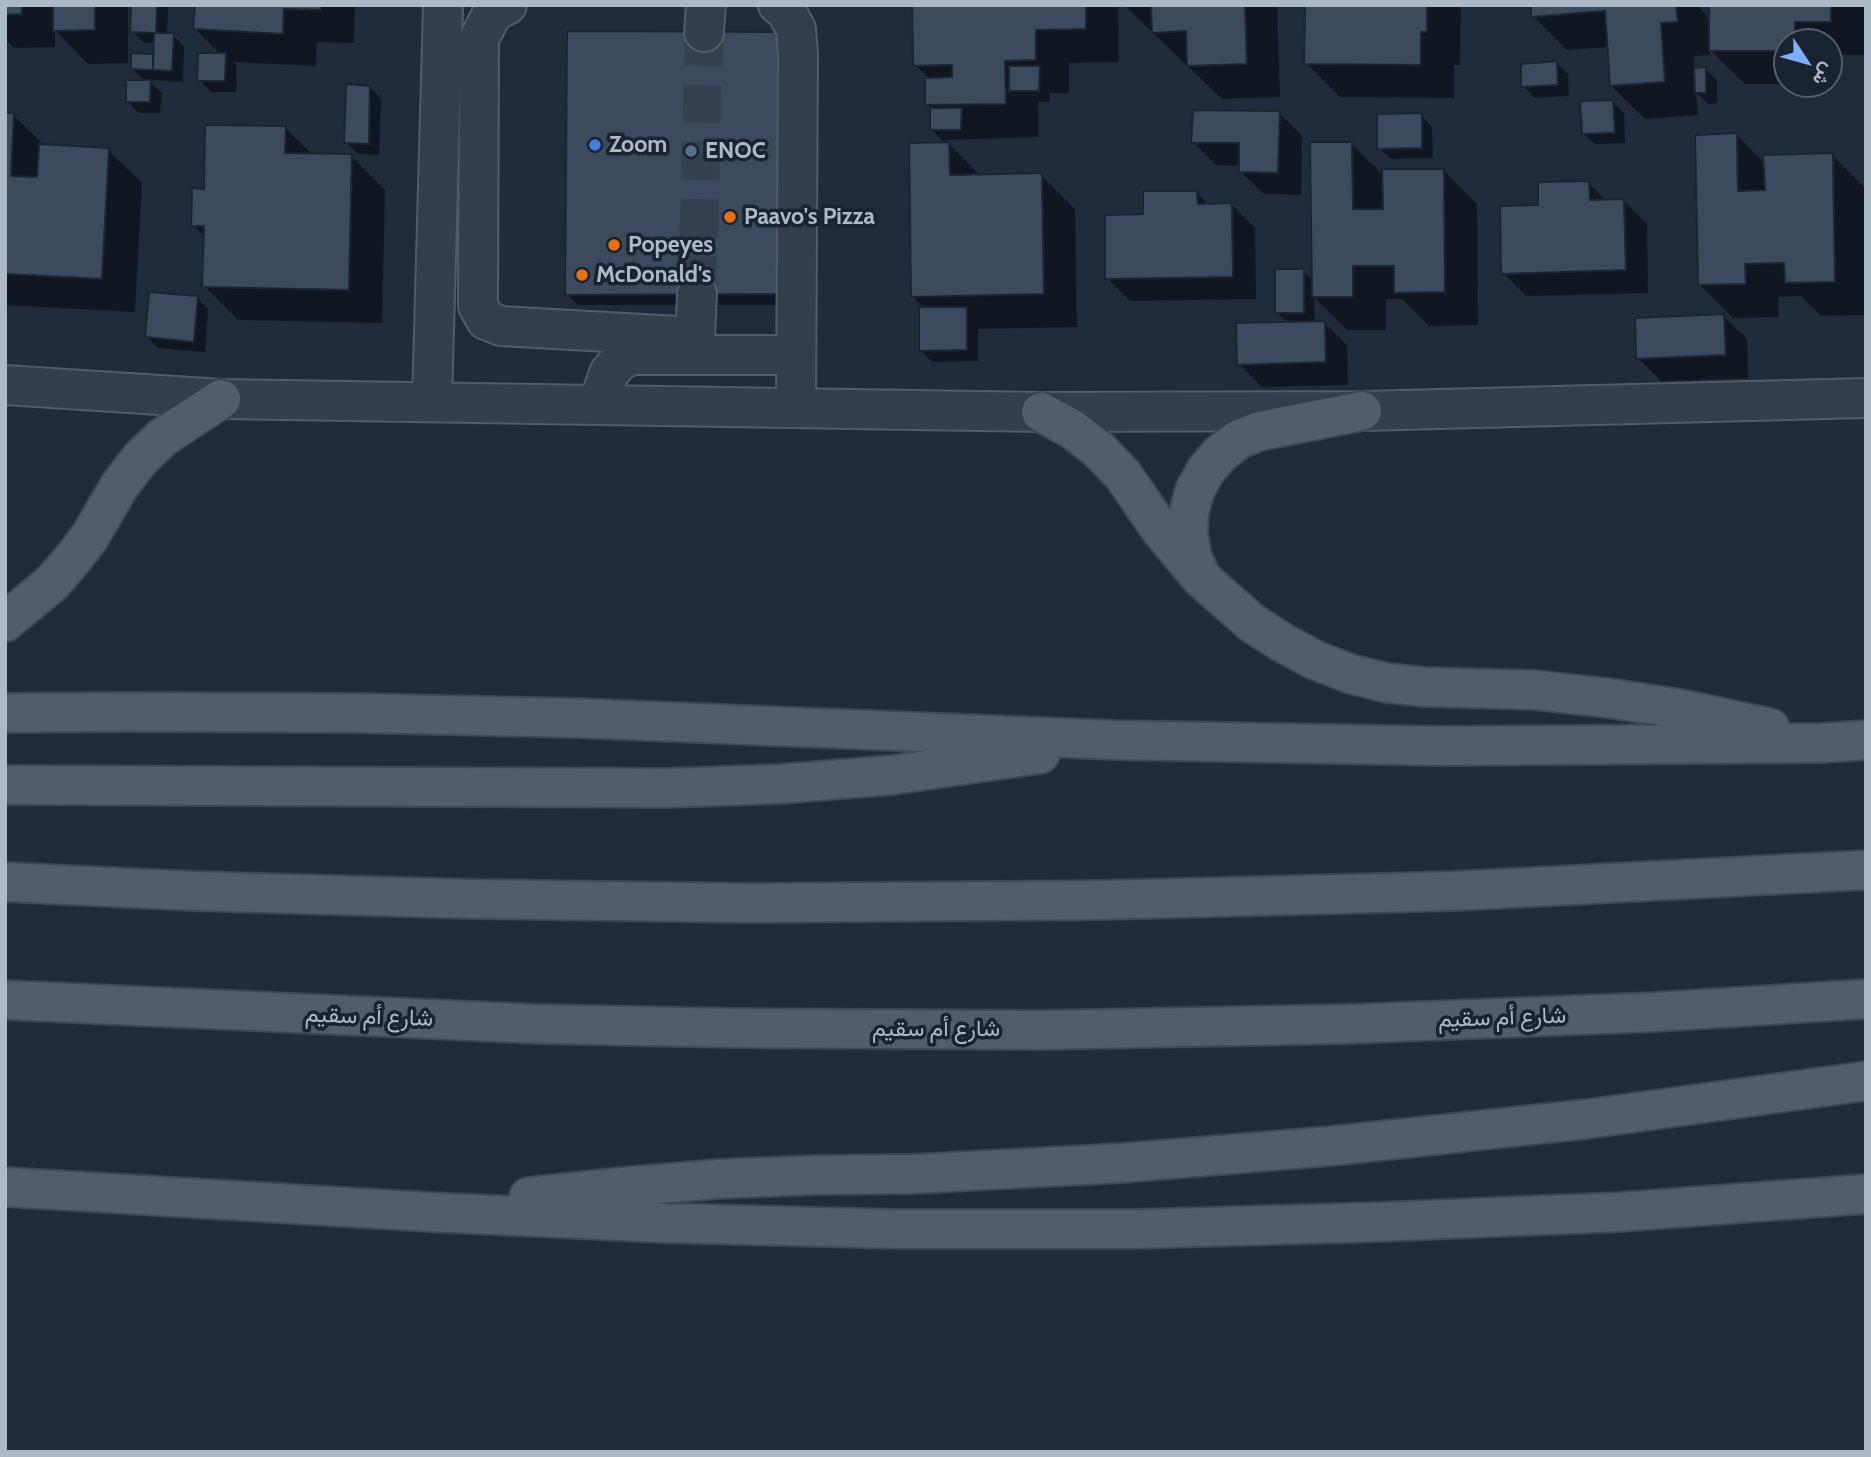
<!DOCTYPE html>
<meta charset="utf-8">
<style>
body{margin:0}
#map{position:relative;width:1871px;height:1457px;overflow:hidden;background:#202c3c;font-family:Cabin,Vazirmatn,sans-serif}
canvas{display:block}
.frame{position:absolute;inset:0;border:7px solid #aeb9c8;pointer-events:none}
.north{position:absolute;left:1773px;top:28px;width:70px;height:70px;box-sizing:border-box;background:#192331;border:2px solid #555f6d;border-radius:50%;rotate:126deg;font-size:19px;font-weight:700;line-height:28px;text-align:center;color:#aeb9c8}
.north::after{content:'';display:block;margin:auto;width:24px;height:32px;background:#7db1ff;clip-path:polygon(50% 0,100% 100%,50% 72%,0 100%)}
</style>
<div id="map">
<canvas width="1871" height="1457"></canvas>
<div class="frame"></div>
<div class="north">ش</div>
</div>
<script>
const c = document.querySelector('canvas').getContext('2d');
c.lineJoin = 'round';
function paint(path, color) { c.fillStyle = color; c.fill(path, 'evenodd'); }
const toPath = rows => new Path2D(rows.map(r => 'M' + r).join(''));
function stroke(path, color, width, dash) { c.strokeStyle = color; c.lineWidth = width; c.lineCap = dash ? 'butt' : 'round'; c.setLineDash(dash || []); c.stroke(path); }
function drawText(font, color, halo, rows, align = 'center') {
  c.font = font + ' Cabin,Vazirmatn,sans-serif'; c.lineWidth = 7; c.setLineDash([]); c.textBaseline = 'middle'; c.strokeStyle = halo; c.fillStyle = color; for (const [text, x, y, turn = 0] of rows) {
    c.save(); c.translate(x, y); c.rotate((+turn || 0) * Math.PI / 180); c.textAlign = isNaN(turn) ? turn : align; if (halo) c.strokeText(text, 0, 0); c.fillText(text, 0, 0); c.restore();
  }
}
paint(toPath([
 [5,5,128,5,128,63,88,64,55,30,55,47,14,48,5,39],
 [133,5,168,5,167,35,173,35,184,46,183,82,148,80,162,93,160,113,139,113,127,101,146,82,132,69,132,55,155,56,155,43,144,43,132,31],
 [196,5,355,5,354,43,317,42,316,66,233,62,237,66,236,92,211,92,199,80,221,55,195,29],
 [914,5,1118,5,1119,62,1069,63,1069,93,1050,93,1050,102,1038,102,1039,137,945,140,981,176,1041,175,1075,209,1077,327,978,329,978,361,932,362,921,350,925,309,912,296,946,144,931,129,932,109,927,105,930,79,915,65],
 [1124,5,1277,5,1280,97,1222,99],
 [1383,5,1461,5,1460,65,1454,65,1454,98,1340,97,1306,63],
 [1532,5,1697,5,1707,16,1708,29,1711,28,1711,5,1864,5,1864,55,1829,55,1829,42,1787,42,1787,84,1808,84,1745,84,1710,50,1710,55,1694,56,1695,70,1705,69,1717,80,1717,103,1708,104,1696,92,1698,115,1645,119,1611,86,1609,47,1567,50,1533,16],
 [784,34,794,305,578,305,567,294],
 [1556,63,1568,74,1569,96,1535,98,1523,86],
 [370,87,381,99,379,155,358,154,346,142],
 [1612,102,1624,113,1625,143,1595,144,1583,133],
 [1279,113,1302,136,1301,195,1264,194,1240,171,1241,166,1216,165,1193,142],
 [5,114,13,115,45,146,108,150,142,183,135,312,5,305],
 [1421,115,1432,127,1433,158,1391,159,1379,148],
 [285,128,313,155,351,156,385,190,382,323,238,320,204,286,205,237,193,225,205,191],
 [1737,135,1765,164,1832,155,1866,189,1866,315,1821,316,1801,296,1778,297,1779,317,1733,318,1700,285],
 [1351,144,1384,176,1444,171,1477,204,1478,325,1429,326,1402,299,1386,299,1386,330,1347,330,1314,297,1315,323,1324,322,1347,345,1348,385,1262,387,1239,364,1288,323,1277,312,1303,271,1313,281],
 [1588,183,1607,201,1623,200,1647,224,1648,293,1526,296,1503,273,1540,206],
 [1197,193,1209,205,1232,205,1255,228,1256,299,1130,301,1107,278,1145,216],
 [197,298,208,309,205,352,158,348,147,337],
 [1723,316,1747,339,1748,378,1661,381,1638,358]
]), '#0007');
const building = toPath([
 [5,5,22,5,22,14,5,15,5,5],
 [53,5,95,5,95,30,53,31,53,5],
 [131,5,157,5,156,33,130,32,131,5],
 [195,5,321,5,321,10,284,9,283,34,193,29,195,5],
 [912,5,1086,5,1086,29,1036,30,1036,60,1005,61,1006,104,925,105,925,78,952,77,952,65,913,66,912,5],
 [1151,5,1245,5,1247,64,1187,66,1186,31,1152,33,1151,5],
 [1305,5,1427,5,1427,32,1421,32,1421,65,1304,64,1305,5],
 [1531,5,1676,5,1678,22,1661,23,1665,82,1610,86,1605,11,1531,17,1531,5],
 [1709,5,1831,5,1831,22,1795,22,1795,42,1787,42,1787,51,1709,51,1709,5],
 [567,31,785,32,783,294,565,295,567,31],
 [154,33,174,33,172,71,153,70,154,33],
 [131,53,153,54,153,70,131,69,131,53],
 [198,53,226,53,225,81,197,81,198,53],
 [1557,61,1558,85,1521,87,1521,64,1557,61],
 [1009,66,1040,66,1039,91,1009,91,1009,66],
 [1706,67,1706,93,1695,93,1694,68,1706,67],
 [126,80,151,80,150,102,126,102,126,80],
 [346,84,370,86,369,144,344,143,346,84],
 [1613,100,1615,133,1582,134,1580,101,1613,100],
 [930,108,962,108,961,130,930,130,930,108],
 [1193,110,1280,111,1278,173,1239,172,1239,143,1191,143,1193,110],
 [5,113,14,113,11,176,37,177,39,144,109,148,102,279,5,274,5,113],
 [1422,113,1422,148,1377,149,1377,114,1422,113],
 [205,125,286,126,285,153,352,154,349,290,202,287,204,226,191,226,192,188,204,189,205,125],
 [1737,133,1738,191,1765,190,1763,155,1833,153,1835,282,1785,283,1784,263,1745,264,1746,284,1698,285,1695,135,1737,133],
 [949,142,950,175,1042,173,1044,294,911,297,909,143,949,142],
 [1310,142,1352,142,1353,209,1383,209,1382,169,1444,169,1445,292,1394,293,1394,266,1353,266,1353,297,1312,297,1310,142],
 [1589,181,1590,200,1624,199,1626,270,1501,274,1500,206,1538,205,1538,182,1589,181],
 [1143,191,1197,191,1198,204,1232,203,1233,277,1105,279,1105,215,1143,214,1143,191],
 [1275,269,1304,269,1304,313,1275,313,1275,269],
 [149,292,198,296,194,342,145,337,149,292],
 [919,307,967,307,967,350,919,351,919,307],
 [1724,314,1726,355,1636,359,1635,318,1724,314],
 [1325,321,1326,362,1237,365,1236,323,1325,321]
]);
paint(building, '#3b4a5c');
stroke(building, '#1b2533', 2);
stroke(toPath([
 [697,294,704,32]
]), '#354151', 38, [38, 19]);
const minor = toPath([
 [507,5,493,12,479,39,478,306,486,320,501,326,695,337],
 [778,5,785,9,796,29,798,54,796,408],
 [704,32,706,5],
 [696,355,695,337,697,294],
 [5,385,221,399,1041,412,1362,411,1866,398],
 [432,402,443,5],
 [598,405,609,373,619,361,633,355,796,355]
]);
const major = toPath([
 [1041,412,1072,429,1099,450,1123,475,1160,529,1201,578,1252,623,1283,643,1317,661,1351,674,1387,683,1425,687,1535,690,1608,698,1681,709,1770,728],
 [1199,573,1192,557,1188,534,1189,512,1195,490,1206,470,1221,453,1239,439,1260,431,1362,411],
 [5,622,52,583,71,561,89,538,120,485,140,459,163,437,221,399],
 [5,713,123,712,354,713,575,718,1114,740,1443,746,1823,743,1866,740],
 [5,785,667,788,780,784,892,775,1040,754],
 [5,882,193,891,472,899,752,903,1103,900,1455,891,1866,870],
 [5,1000,539,1024,732,1028,1040,1030,1347,1024,1655,1012,1866,999],
 [5,1187,429,1212,664,1223,899,1229,1135,1229,1377,1222,1620,1212,1866,1194],
 [529,1197,622,1187,718,1179,815,1175,912,1174,1122,1163,1331,1146,1587,1119,1866,1081]
]);
stroke(minor, '#515c6a', 42);
stroke(major, '#3d4755', 42);
stroke(minor, '#343e4c', 38);
stroke(major, '#515d6d', 38);
for (const [x, y, r, color] of [
 [595,145,7,"#3f7fe0"],
 [691,151,7,"#5c6f8a"],
 [730,217,7,"#e8710a"],
 [614,245,7,"#e8710a"],
 [582,275,7,"#e8710a"]
]) { const dot = new Path2D(); dot.arc(x, y, r, 0, 2 * Math.PI); c.fillStyle = color; c.fill(dot); stroke(dot, '#192331', 2.5); }
drawText('bold 23px', '#aeb9c8', '#192331', [
 ["Zoom",609,145],
 ["ENOC",705,151],
 ["Paavo's Pizza",744,217],
 ["Popeyes",628,245],
 ["McDonald's",596,275]
], 'left');
drawText('23px', '#aeb9c8', '#192331', [
 ["شارع أم سقيم",369,1017,2],
 ["شارع أم سقيم",1502,1018,-2],
 ["شارع أم سقيم",936,1029]
]);
</script>
